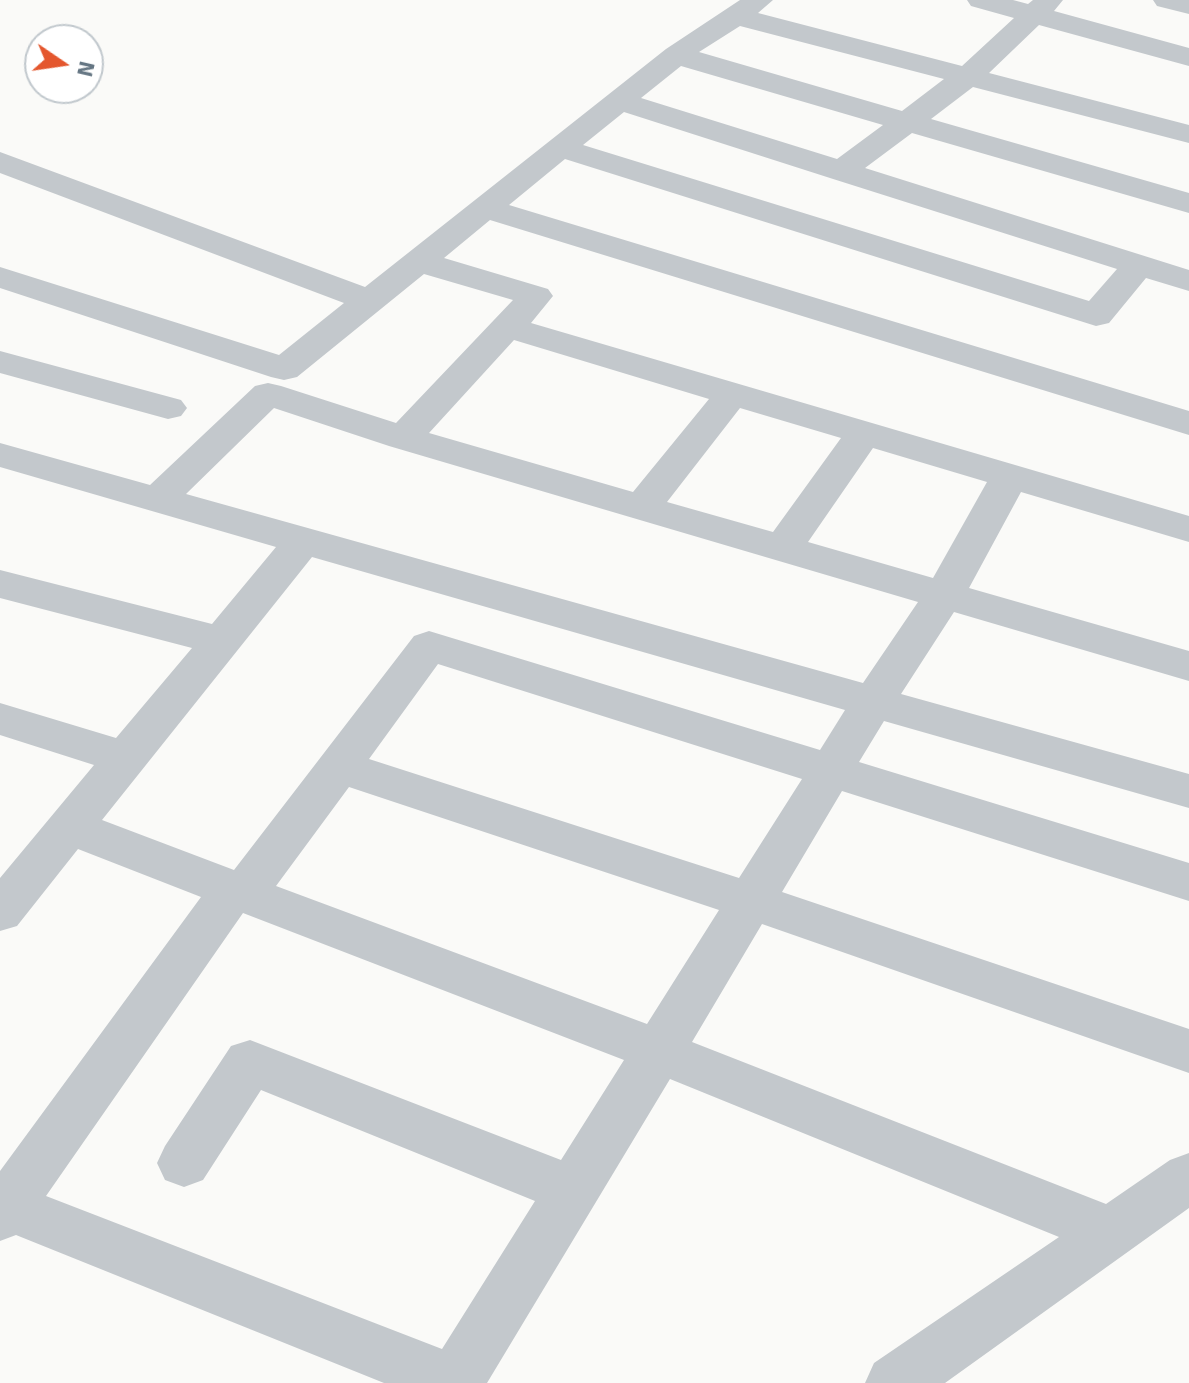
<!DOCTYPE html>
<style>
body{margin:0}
#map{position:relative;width:1189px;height:1383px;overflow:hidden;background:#fafaf8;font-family:Signika,sans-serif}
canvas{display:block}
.north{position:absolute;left:24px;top:24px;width:80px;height:80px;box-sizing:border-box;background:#fff;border:2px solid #c1c8cd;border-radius:50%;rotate:103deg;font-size:22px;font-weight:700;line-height:32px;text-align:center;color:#657683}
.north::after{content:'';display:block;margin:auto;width:28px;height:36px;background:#e4572e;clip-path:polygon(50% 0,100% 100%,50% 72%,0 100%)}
</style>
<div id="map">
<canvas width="1189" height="1383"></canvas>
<div class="north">N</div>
</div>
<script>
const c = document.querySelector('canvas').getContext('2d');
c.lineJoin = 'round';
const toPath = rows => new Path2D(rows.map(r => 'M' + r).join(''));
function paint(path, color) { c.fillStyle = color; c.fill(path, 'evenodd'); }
paint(toPath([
 [740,0,773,0,758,13,962,66,1014,18,971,6,967,0,1013,0,1028,4,1033,0,1063,0,1054,11,1189,48,1189,66,1039,25,989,73,1189,125,1189,143,973,87,931,119,1189,193,1189,213,912,133,865,168,1189,270,1189,291,1146,278,1109,323,1096,326,565,159,509,205,1189,411,1189,435,490,220,444,258,548,289,553,296,531,323,1189,516,1189,542,1021,492,969,588,1189,651,1189,681,954,612,901,694,1189,774,1189,808,884,721,859,762,1189,863,1189,901,842,791,782,892,1189,1029,1189,1073,762,924,692,1042,1106,1204,1170,1160,1189,1153,1189,1208,945,1383,865,1383,874,1363,1059,1237,670,1079,487,1383,384,1383,16,1235,0,1241,0,1171,201,897,78,849,17,926,0,931,0,878,94,765,0,735,0,703,116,738,192,648,0,598,0,570,212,624,276,547,0,467,0,443,150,485,255,386,268,383,281,386,396,423,513,300,424,274,297,377,284,380,271,377,0,288,0,267,279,355,344,303,0,173,0,152,365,287,666,49,740,0],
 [740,26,944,79,902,111,699,52,740,26],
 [681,66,883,125,837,159,641,98,681,66],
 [624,112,830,178,1117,269,1089,301,583,145,624,112],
 [514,340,709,399,633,492,429,433,514,340],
 [274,408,389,446,918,602,863,683,186,494,274,408],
 [740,408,841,438,773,532,667,502,740,408],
 [873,448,987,482,933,578,808,542,873,448],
 [312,557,845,710,820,750,429,631,414,636,234,870,102,820,312,557],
 [438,664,802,779,739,878,369,759,438,664],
 [349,787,719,910,647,1024,276,886,349,787],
 [243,913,624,1060,561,1160,250,1040,231,1046,165,1146,157,1163,165,1180,184,1187,203,1180,261,1090,535,1201,442,1349,46,1196,243,913],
 [1153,0,1189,0,1189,14,1157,6,1153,0],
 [0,351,181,400,187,408,181,416,168,419,0,373,0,351]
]), '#c3c8cc');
</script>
